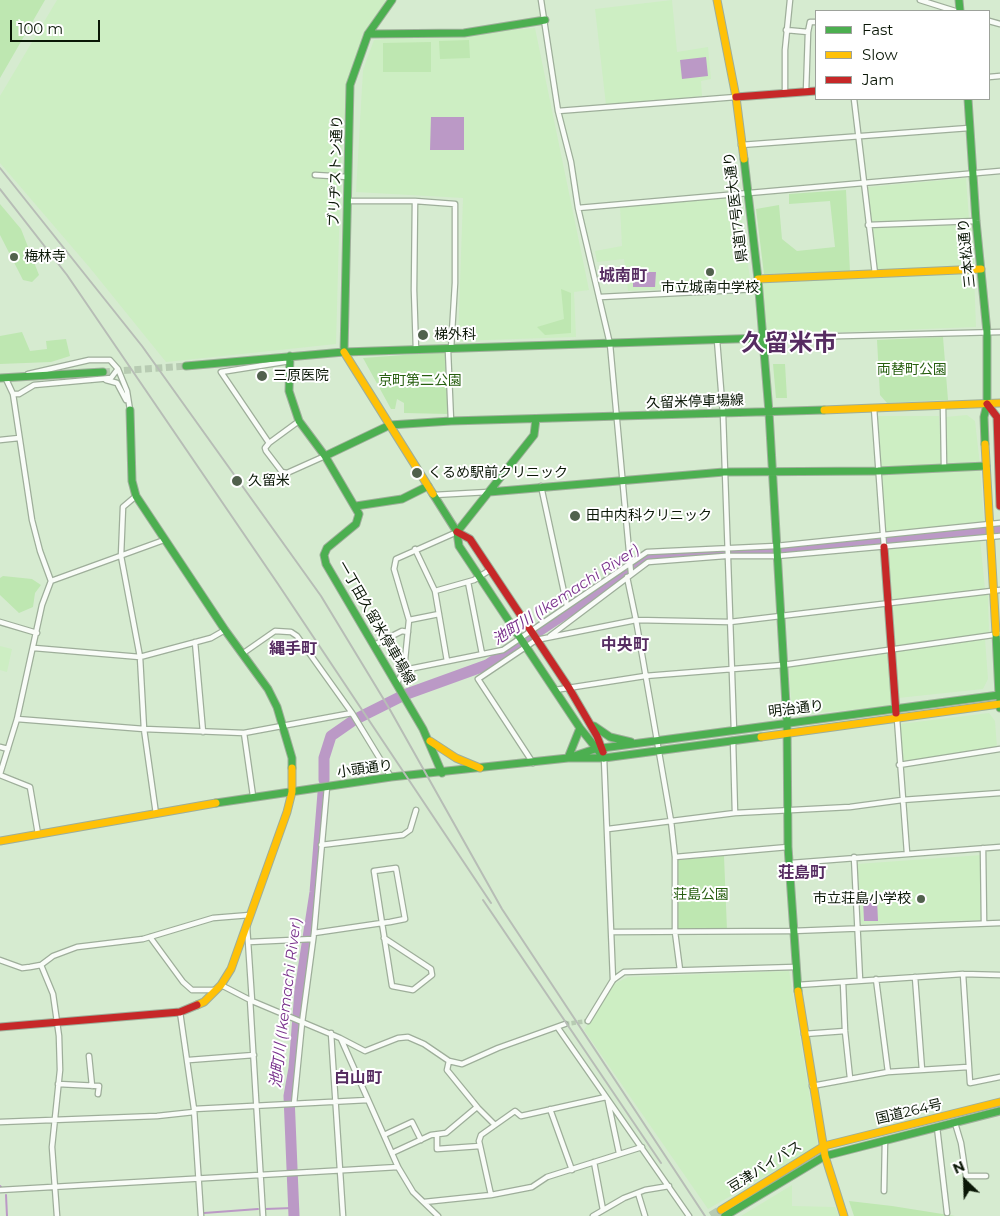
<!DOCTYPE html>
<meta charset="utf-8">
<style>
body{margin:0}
#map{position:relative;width:1000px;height:1216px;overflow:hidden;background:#d6ebd0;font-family:Montserrat,sans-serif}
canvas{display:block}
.legend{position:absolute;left:815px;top:10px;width:175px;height:90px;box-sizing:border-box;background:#fff;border:1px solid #9da29b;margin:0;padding:6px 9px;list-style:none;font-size:15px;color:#0a1706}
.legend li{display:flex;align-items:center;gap:10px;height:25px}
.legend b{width:25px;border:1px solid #9da29b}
.north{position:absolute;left:940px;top:1156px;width:50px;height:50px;-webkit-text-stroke:4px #fff;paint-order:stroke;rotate:336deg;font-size:14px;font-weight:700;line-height:20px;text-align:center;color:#0a1706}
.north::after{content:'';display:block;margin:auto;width:18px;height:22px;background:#0a1706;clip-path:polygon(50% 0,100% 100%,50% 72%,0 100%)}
.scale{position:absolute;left:10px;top:20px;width:90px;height:22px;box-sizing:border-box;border:2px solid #0a1706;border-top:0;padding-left:6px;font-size:15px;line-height:18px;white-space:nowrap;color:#0a1706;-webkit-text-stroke:4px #fff;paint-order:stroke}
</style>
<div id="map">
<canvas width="1000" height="1216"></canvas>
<ul class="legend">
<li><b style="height:6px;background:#4caf50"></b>Fast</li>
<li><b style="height:6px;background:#ffc107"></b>Slow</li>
<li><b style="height:6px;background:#c62828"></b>Jam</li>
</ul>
<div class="north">N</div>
<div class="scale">100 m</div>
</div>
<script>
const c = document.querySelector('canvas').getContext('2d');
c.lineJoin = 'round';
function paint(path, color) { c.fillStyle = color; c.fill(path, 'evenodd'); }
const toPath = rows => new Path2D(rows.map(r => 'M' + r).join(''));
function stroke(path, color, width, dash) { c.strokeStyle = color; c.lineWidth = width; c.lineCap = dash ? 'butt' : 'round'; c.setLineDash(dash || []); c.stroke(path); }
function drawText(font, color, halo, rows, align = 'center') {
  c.font = font + ' Montserrat,"Noto Sans JP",sans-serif'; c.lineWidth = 4; c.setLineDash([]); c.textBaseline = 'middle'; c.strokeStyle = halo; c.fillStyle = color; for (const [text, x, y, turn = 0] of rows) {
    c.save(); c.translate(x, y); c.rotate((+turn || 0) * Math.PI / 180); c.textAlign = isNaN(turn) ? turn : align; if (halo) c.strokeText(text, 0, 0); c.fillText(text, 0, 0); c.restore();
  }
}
paint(toPath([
 [57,0,389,0,367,43,342,125,336,344,166,362,90,268,0,163,0,96],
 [672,0,677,52,708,47,711,79,701,81,702,96,606,105,595,9],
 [535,28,589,290,574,292,576,337,458,341,463,198,356,192,363,70,374,40],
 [966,178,969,219,870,222,868,187],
 [738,197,751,285,628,291,624,259,597,262,595,251,622,246,620,207],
 [972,223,974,268,878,272,871,228],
 [974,273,976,327,766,335,762,283],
 [967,415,975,421,980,465,946,466,945,417],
 [876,416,939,416,942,466,881,469],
 [980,468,984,522,885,533,881,473],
 [980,539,985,589,893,601,888,549],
 [988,594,989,634,895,647,893,606],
 [985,639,988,679,983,689,898,698,894,652],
 [0,646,12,649,7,672,0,670],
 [890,653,894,706,793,715,788,667],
 [989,713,995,721,997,748,902,762,900,724],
 [982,855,982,920,861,924,857,864],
 [789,971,818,1146,708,1209,584,1030,614,984,628,977],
 [792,1185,792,1206,835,1207,839,1216,741,1216]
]), '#cdeec3');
paint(toPath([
 [0,0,45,0,0,78],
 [469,40,470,58,440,59,439,41],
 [431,42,431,72,383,72,383,43],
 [846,190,850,272,764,274,756,209,779,205,782,239,797,251,835,247,830,201,789,204,789,194],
 [0,204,21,229,39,275,32,282,23,280,0,235],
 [561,289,571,293,571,333,545,335,537,327,564,319],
 [22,332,30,351,47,349,46,341,66,339,70,356,51,362,0,364,0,336],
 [943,337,948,400,887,403,880,395,877,340],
 [445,352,449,414,404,413,404,403,397,399,395,409,391,409,363,358],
 [773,364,785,364,787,398,776,398],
 [3,576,32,579,41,585,35,593,33,607,19,613,0,595,0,578],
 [724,856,727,930,677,929,677,860],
 [849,1201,892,1206,955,1216,854,1216]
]), '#bee7b1');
paint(toPath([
 [706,57,708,76,682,79,680,60],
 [431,117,464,117,464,150,430,150],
 [633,272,656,272,655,287,633,287],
 [863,899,877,899,878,921,864,921]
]), '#bb99c6');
stroke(toPath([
 [0,1186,1,1187],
 [6,1195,7,1216],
 [265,1209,293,1208],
 [204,1213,258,1209]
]), '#bb99c6', 2);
stroke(toPath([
 [324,780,324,758,331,736,354,720,404,695,487,665,652,557,767,551,891,541,1000,529],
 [294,1216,289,1096,294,1068,300,990,315,892,323,793]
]), '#bb99c6', 11);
stroke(toPath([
 [565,1024,588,1021]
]), '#b7cbb2', 4.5, [4.5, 2]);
stroke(toPath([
 [103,372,186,366]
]), '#b7cbb2', 7, [7, 3.5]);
stroke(toPath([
 [711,1216,721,1210]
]), '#b7cbb2', 9, [9, 4.5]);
const street = toPath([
 [541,0,558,111,571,162,578,208,610,344,631,573],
 [920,0,955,11],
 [989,21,1000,24],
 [786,30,808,32,806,92],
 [808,32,810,22,816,22],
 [989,77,1000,76],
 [785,94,785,50,790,0],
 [854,99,875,274],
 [558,111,736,97],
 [741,145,969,128],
 [315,175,348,177],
 [347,201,415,201,455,204,455,283,451,349],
 [415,201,414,290,416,350],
 [578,208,1000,171],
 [868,225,976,221],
 [600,297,758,289],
 [764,338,1000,332],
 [717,340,723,414,734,731],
 [448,350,451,421],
 [28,374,89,360,110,360,118,369,127,391,130,410],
 [106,380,117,383,126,400],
 [13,394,19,394,34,385,111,378,117,370],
 [943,405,944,467],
 [874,408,884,547],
 [299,421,269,443,265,448,266,451,282,472,287,473,325,456],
 [0,440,19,438],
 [269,443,221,372,290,361],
 [541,486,567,606],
 [434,495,488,492],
 [136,496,123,507,121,556,140,657,144,729,156,814],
 [415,549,435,591,447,661],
 [627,577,636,620,671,821,675,857,675,932,680,970],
 [51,581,164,540],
 [468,582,482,654],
 [435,591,474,580,490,570],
 [409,620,439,614],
 [0,622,37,633],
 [550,636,648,562,725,556,777,556,1000,536],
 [195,642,203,732],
 [374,645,402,631,408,632],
 [34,648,140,657,211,638,225,630],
 [242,654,275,631,291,632,297,636,352,713,391,777],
 [404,670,503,650,647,552,776,546,1000,523],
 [397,683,404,670,409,620,394,569,396,559,457,532],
 [555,690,645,676,783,665,1000,634],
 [17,719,144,729,244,733,352,713],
 [897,719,907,853],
 [244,733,253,796],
 [733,740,735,813],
 [0,747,8,749],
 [604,758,613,980],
 [533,763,478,679,536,640,636,620,730,622,1000,590],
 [899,765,1000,749],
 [0,774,17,719,42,605,51,581,40,551,32,520,13,394,6,379],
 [0,775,30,787,38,834],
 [608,829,735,813,850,807,902,800,1000,793],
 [321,845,403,835,410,830,416,810],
 [983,848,984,922],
 [675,857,788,847],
 [854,857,860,980],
 [791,863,1000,847],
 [247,926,252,1001],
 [611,932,792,931,1000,923],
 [314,933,382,923,390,922,405,919,396,868,374,871,382,923,392,986,413,990,432,975,431,969,384,938],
 [150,937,183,982,192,990,215,990],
 [249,942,313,939],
 [0,960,22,968,30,967,41,965,53,956,77,947,143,939,213,918,250,915],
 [41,965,53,994,59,1036,60,1070,52,1147,57,1216],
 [963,974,970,1083,1000,1077],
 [915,977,922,1070],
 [876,979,888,1072],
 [843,982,845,1031,850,1078],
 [221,985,252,1001,340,1038,365,1051,398,1038,408,1037,424,1044,449,1061,462,1064,498,1048,565,1024],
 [797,985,963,974,1000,975],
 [250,999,263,1216],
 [180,1012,194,1109,201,1216],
 [588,1021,613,980,624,972,795,967],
 [558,1028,689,1216],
 [331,1033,343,1216],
 [804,1034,845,1031],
 [341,1039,398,1167,413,1192,438,1216],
 [89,1056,92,1086],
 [189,1060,254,1055],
 [449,1061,447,1070,478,1108,495,1125],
 [58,1084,99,1086,98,1094],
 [812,1086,888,1072,968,1067],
 [608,1101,619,1153],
 [294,1104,302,1023,314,933,327,787],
 [194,1109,368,1100],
 [550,1109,572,1170],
 [0,1122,157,1116,194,1112],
 [955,1123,961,1143,966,1176,986,1176],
 [937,1127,947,1213],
 [384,1135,412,1122,421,1140],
 [437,1135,437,1149,480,1146],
 [392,1153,431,1135,446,1133,477,1107],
 [594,1162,603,1210],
 [0,1190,398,1167],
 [884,1191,885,1140],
 [638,1193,645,1216],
 [491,1195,479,1141,481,1135,515,1111,521,1116,606,1097],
 [424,1202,491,1195,532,1187,547,1177,642,1147],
 [593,1216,624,1198,645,1190,669,1186]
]);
const fast = toPath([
 [959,0,960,11],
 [368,34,464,33,545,20],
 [968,99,976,221,987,332,987,404,984,417,985,444],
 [744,159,758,279,769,412],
 [344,352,350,85,368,34,392,0],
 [290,356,289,391,299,421,325,456,359,514,356,524,327,548,324,555,326,564,423,729,442,773],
 [186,366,344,352,764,338],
 [0,378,103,372],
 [130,410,132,481,136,496,225,630,268,689,277,707,292,758,292,768],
 [769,412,787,722,788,847,798,991],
 [325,456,390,425,451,421,824,410],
 [489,492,724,472,878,471,986,466],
 [433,494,457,532,459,546,580,728,604,758],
 [356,506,402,499,428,486],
 [457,532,534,435,536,419],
 [996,633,999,695],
 [1000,694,1000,708],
 [594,726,610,737,631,742],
 [574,756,595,749,999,695],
 [568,758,580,728],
 [216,803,391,777,568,758,604,758,761,737],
 [725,1216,825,1156,1000,1111]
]);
const slow = toPath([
 [717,0,736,97,744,159],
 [758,279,981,269],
 [344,352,433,494],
 [824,410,1000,403],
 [985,444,996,633],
 [761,737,1000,704],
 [430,741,456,758,480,768],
 [0,841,216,803],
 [798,991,825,1156,844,1216],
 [197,1005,204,1002,221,985,231,969,287,812,292,792,292,768],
 [721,1210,824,1146,1000,1102]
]);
const jam = toPath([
 [736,97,816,91],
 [987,404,997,417,1000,506],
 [457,532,470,539,569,688,597,736,603,752],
 [884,547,896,713],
 [0,1027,180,1012,197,1005]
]);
stroke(street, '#9eae9a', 7);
stroke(fast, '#9eae9a', 9);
stroke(slow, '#9eae9a', 9);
stroke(jam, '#9eae9a', 9);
stroke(street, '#f9fcf8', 4.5);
stroke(fast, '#4caf50', 7);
stroke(slow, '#ffc107', 7);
stroke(jam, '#c62828', 7);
stroke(toPath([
 [0,168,142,346,321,596,389,708,502,909,705,1216],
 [0,189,67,275,278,584,491,903],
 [483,900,661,1163]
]), '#b7bdb6', 2);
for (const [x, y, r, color] of [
 [14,257,5,"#51614d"],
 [710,272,5,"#51614d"],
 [423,335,6,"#51614d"],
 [262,376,6,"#51614d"],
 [417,473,6,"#51614d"],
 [237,481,6,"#51614d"],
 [575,516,6,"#51614d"],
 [921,899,5,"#51614d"]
]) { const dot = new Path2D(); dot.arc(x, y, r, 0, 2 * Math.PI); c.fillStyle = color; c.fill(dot); stroke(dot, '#fff', 2); }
drawText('14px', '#0a1706', '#fff', [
 ["ブリヂストン通り",336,171,-88],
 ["県道17号医大通り",736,207,-97],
 ["三本松通り",967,253,-96],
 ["久留米停車場線",695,402,-2],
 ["一丁田久留米停車場線",376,623,60],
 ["明治通り",796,709,-7],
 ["小頭通り",365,769,-8],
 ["国道264号",909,1112,-13],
 ["豆津バイパス",765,1167,-32]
]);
drawText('14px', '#0a1706', '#fff', [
 ["梅林寺",24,257],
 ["市立城南中学校",710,288,"center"],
 ["梯外科",434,335],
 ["三原医院",273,376],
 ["くるめ駅前クリニック",428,473],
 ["久留米",248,481],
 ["田中内科クリニック",586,516],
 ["市立荘島小学校",911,899,"right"]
], 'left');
drawText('14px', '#275f10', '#fff', [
 ["両替町公園",912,370],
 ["京町第二公園",420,381],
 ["荘島公園",701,895]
]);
drawText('italic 15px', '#79318c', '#fff', [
 ["池町川 (Ikemachi River)",566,595,-33],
 ["池町川 (Ikemachi River)",286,1003,-83]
]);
drawText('bold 16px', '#562c61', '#fff', [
 ["城南町",623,276],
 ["中央町",625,645],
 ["縄手町",293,649],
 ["荘島町",802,873],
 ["白山町",358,1078]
]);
drawText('bold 24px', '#562c61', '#fff', [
 ["久留米市",789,344]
]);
</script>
